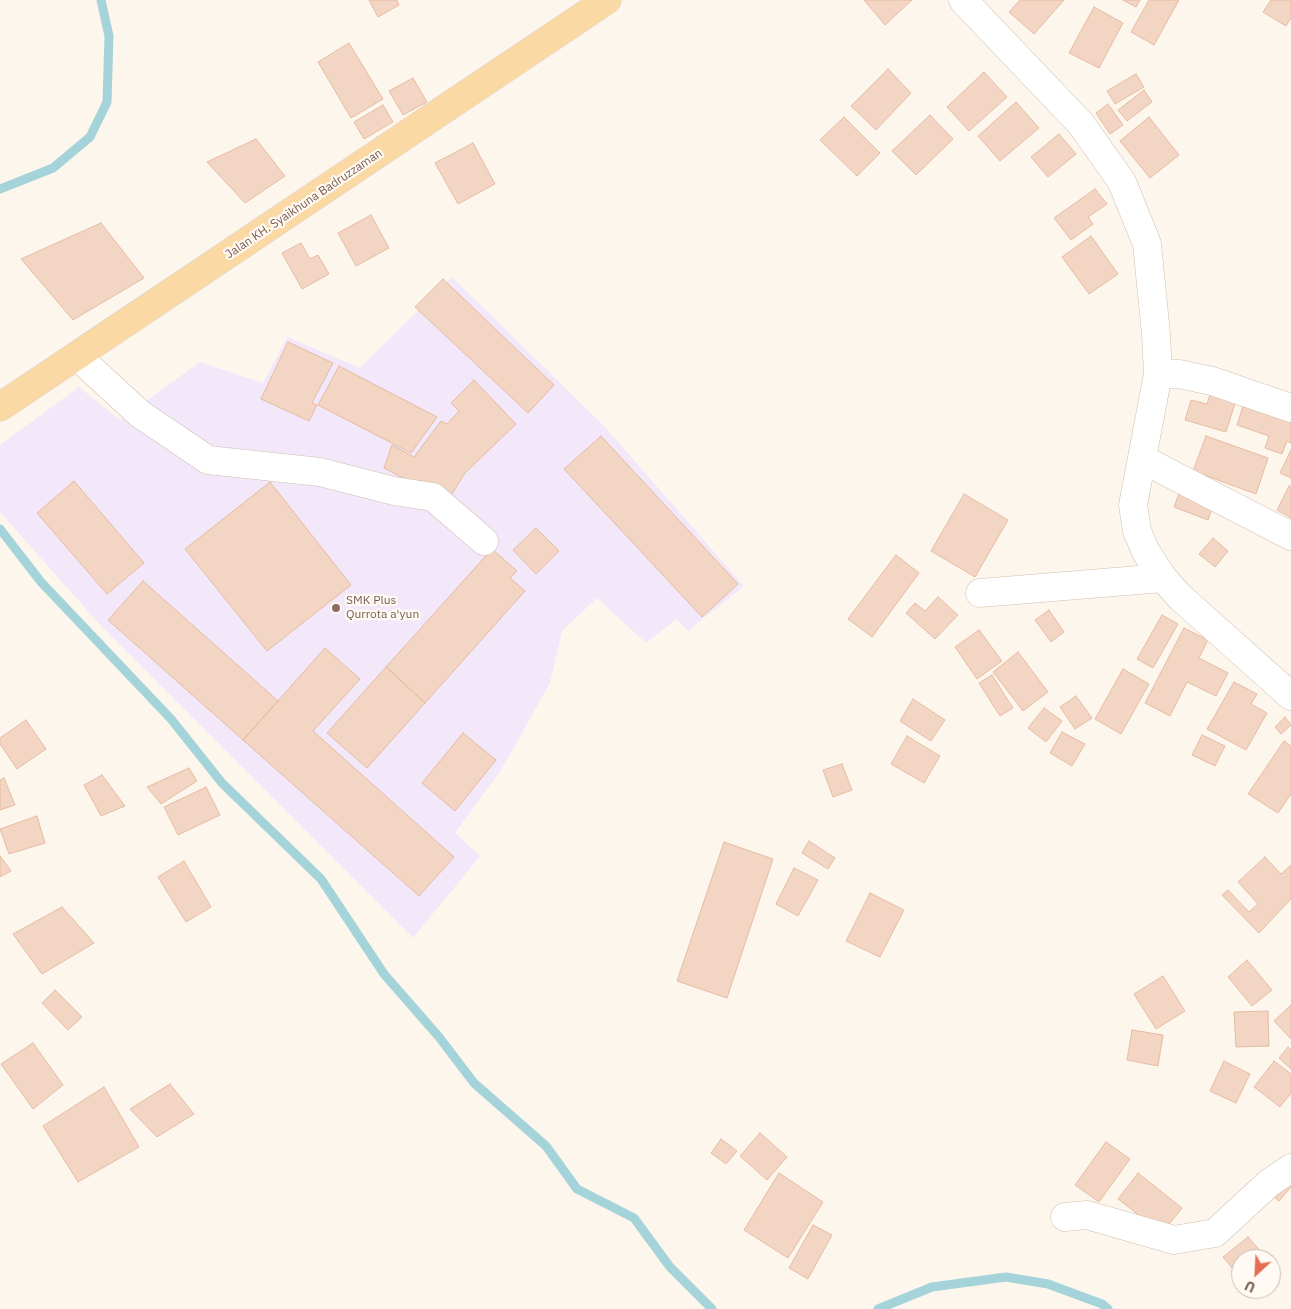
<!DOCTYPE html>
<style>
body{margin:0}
#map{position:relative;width:1291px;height:1309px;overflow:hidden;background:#fdf6ec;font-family:"IBM Plex Sans",sans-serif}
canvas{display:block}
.north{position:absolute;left:1231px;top:1249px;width:50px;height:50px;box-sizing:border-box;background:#fffaf3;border:1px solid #cabbb1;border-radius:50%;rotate:205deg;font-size:14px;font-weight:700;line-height:20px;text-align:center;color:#7a5c4d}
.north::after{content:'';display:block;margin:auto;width:18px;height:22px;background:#e76f51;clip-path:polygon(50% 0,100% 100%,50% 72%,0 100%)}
</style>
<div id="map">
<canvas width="1291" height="1309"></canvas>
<div class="north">U</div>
</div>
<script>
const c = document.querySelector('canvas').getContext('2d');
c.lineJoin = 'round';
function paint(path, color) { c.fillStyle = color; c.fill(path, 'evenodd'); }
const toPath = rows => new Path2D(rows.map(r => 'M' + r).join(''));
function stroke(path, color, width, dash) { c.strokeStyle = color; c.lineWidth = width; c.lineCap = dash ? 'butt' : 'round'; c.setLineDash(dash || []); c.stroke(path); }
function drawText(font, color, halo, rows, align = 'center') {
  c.font = font + ' "IBM Plex Sans",sans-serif'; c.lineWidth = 4.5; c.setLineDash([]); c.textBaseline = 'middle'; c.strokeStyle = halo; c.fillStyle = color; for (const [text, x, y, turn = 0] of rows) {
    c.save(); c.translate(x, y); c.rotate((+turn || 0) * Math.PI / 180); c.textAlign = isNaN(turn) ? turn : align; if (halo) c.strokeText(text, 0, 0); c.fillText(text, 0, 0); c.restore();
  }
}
paint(toPath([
 [452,277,604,426,744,586,688,631,677,619,646,643,597,598,562,631,550,683,501,770,455,833,480,856,413,938,101,626,0,512,0,445,79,387,120,420,200,362,263,383,287,337,360,368]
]), '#f3e8fa');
stroke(toPath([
 [0,189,53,168,90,137,107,102,109,36,101,0],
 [0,529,41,582,171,719,222,783,321,879,384,974,439,1037,474,1083,546,1146,577,1189,634,1218,670,1267,712,1309],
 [878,1309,932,1287,1006,1277,1048,1284,1102,1304,1108,1309]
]), '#a5d3da', 9);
const building = toPath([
 [369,0,397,0,399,5,378,17,369,0],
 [864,0,912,0,885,25,864,0],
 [1020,0,1064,0,1034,34,1009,12,1020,0],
 [1123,0,1140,0,1136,7,1123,0],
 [1149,0,1179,0,1154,45,1131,32,1149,0],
 [1271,0,1291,0,1291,18,1286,26,1263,12,1271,0],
 [1094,7,1123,23,1099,68,1069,53,1094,7],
 [349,43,383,99,351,118,318,62,349,43],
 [888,69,911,93,876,130,851,106,888,69],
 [984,72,1007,97,969,131,947,107,984,72],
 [1136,74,1144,87,1115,104,1107,91,1136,74],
 [413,78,427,102,403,115,389,91,413,78],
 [1144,90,1152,102,1127,121,1118,110,1144,90],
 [1016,102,1039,128,1000,161,978,136,1016,102],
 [1108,104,1123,125,1110,134,1096,113,1108,104],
 [383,105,393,122,364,139,354,122,383,105],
 [930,115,953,139,916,175,892,151,930,115],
 [844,117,880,153,857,176,820,140,844,117],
 [1149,117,1179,155,1150,178,1120,141,1149,117],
 [1059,134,1076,154,1048,177,1031,157,1059,134],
 [256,139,285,176,245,203,207,162,256,139],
 [473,143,495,184,458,204,435,163,473,143],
 [1095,189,1107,204,1088,217,1093,224,1071,240,1054,218,1095,189],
 [371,215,389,248,356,266,338,233,371,215],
 [101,223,144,278,73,320,21,259,101,223],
 [1091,236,1118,274,1089,294,1062,257,1091,236],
 [301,243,310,259,318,255,329,274,302,289,282,253,301,243],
 [443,279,554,385,528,413,415,307,443,279],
 [288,342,333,363,312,403,317,405,309,421,261,399,288,342],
 [339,366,437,417,411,453,318,405,339,366],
 [474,380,516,424,465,473,450,497,420,480,415,484,384,468,392,445,414,457,441,421,447,424,459,411,451,403,474,380],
 [1212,389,1237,397,1226,432,1185,420,1191,400,1207,404,1212,389],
 [1245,400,1291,416,1291,443,1287,441,1282,454,1265,448,1269,436,1237,425,1245,400],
 [601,436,738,584,702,617,564,469,601,436],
 [1206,436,1268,458,1256,494,1193,471,1206,436],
 [1291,450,1291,478,1280,473,1291,450],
 [74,481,144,563,107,594,37,513,74,481],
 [270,482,351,585,267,651,185,549,270,482],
 [1289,486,1291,487,1291,518,1277,510,1289,486],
 [1181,488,1215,501,1208,520,1174,507,1181,488],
 [964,494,1008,520,975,577,931,551,964,494],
 [536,528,559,551,536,574,513,550,536,528],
 [1213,538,1228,551,1215,567,1199,554,1213,538],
 [492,549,517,571,510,578,525,591,425,703,386,667,492,549],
 [896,555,919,573,872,637,848,619,896,555],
 [143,581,278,701,243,740,108,620,143,581],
 [938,597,958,615,935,639,906,613,915,603,925,611,938,597],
 [1049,610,1064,632,1051,642,1035,620,1049,610],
 [1162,615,1178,624,1153,668,1137,659,1162,615],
 [1184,628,1208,640,1199,658,1228,673,1216,696,1187,682,1170,716,1145,703,1184,628],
 [979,630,1002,661,977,679,955,647,979,630],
 [325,648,360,679,313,731,454,857,419,896,243,740,325,648],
 [1018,652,1048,692,1023,711,993,672,1018,652],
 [386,667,425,703,367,768,327,733,386,667],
 [1123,669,1149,684,1121,734,1095,719,1123,669],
 [992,675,1013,708,1000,716,979,683,992,675],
 [1234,682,1257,694,1251,704,1267,713,1246,750,1207,729,1234,682],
 [1076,696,1092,718,1075,729,1060,707,1076,696],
 [913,699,945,720,931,741,900,721,913,699],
 [1044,708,1062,721,1046,742,1028,728,1044,708],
 [1285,717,1291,725,1281,734,1275,727,1285,717],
 [26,720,46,749,17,769,0,744,0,738,26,720],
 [1062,732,1085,744,1072,766,1050,753,1062,732],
 [463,733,496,760,455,811,422,783,463,733],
 [1202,735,1225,746,1215,766,1192,755,1202,735],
 [907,736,940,756,924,783,891,764,907,736],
 [1284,741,1291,746,1291,794,1278,813,1248,794,1284,741],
 [842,764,852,790,833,797,823,770,842,764],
 [189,768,197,781,161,804,147,787,189,768],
 [102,775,125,806,101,816,84,785,102,775],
 [4,778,15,805,0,810,0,780,4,778],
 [206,787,220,815,178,835,164,807,206,787],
 [37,816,45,843,9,854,0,829,37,816],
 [809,841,835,858,828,869,802,853,809,841],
 [724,842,773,859,727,998,677,981,724,842],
 [0,856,11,871,0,877,0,856],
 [1265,857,1281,874,1291,865,1291,899,1259,933,1222,895,1228,890,1249,912,1258,904,1238,882,1265,857],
 [184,861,211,907,186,922,158,877,184,861],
 [794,868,818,880,798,916,776,904,794,868],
 [870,893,904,910,880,957,846,941,870,893],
 [62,907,94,943,42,974,13,934,62,907],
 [1247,960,1272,990,1252,1006,1228,977,1247,960],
 [1163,976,1185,1011,1156,1029,1134,994,1163,976],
 [55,990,82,1017,68,1030,42,1003,55,990],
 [1291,1005,1291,1039,1274,1021,1291,1005],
 [1268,1011,1269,1046,1236,1047,1234,1012,1268,1011],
 [1132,1030,1163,1035,1158,1066,1127,1060,1132,1030],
 [33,1043,63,1085,33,1109,1,1064,33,1043],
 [1288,1047,1291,1050,1291,1069,1279,1058,1288,1047],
 [1224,1061,1250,1074,1236,1103,1210,1091,1224,1061],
 [1274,1061,1291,1074,1291,1093,1280,1107,1254,1087,1274,1061],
 [170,1084,194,1114,157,1137,130,1109,170,1084],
 [104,1087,139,1147,78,1182,43,1126,104,1087],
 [760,1133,787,1157,767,1180,740,1156,760,1133],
 [721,1139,737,1151,726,1164,711,1153,721,1139],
 [1106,1142,1130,1159,1099,1202,1075,1185,1106,1142],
 [779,1173,823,1202,788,1258,744,1230,779,1173],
 [1138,1173,1182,1208,1162,1233,1118,1199,1138,1173],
 [1291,1179,1291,1187,1279,1201,1269,1193,1291,1179],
 [813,1225,832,1235,808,1279,789,1268,813,1225],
 [1248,1237,1263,1254,1257,1259,1241,1259,1241,1272,1237,1274,1223,1257,1248,1237]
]);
paint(building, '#f3d5c3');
stroke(building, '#e6bba3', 1);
const minor = toPath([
 [963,0,1081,124,1122,182,1147,244,1156,334,1158,374,1133,505,1137,531,1146,552,1163,578,1180,597,1291,696],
 [77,356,140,414,208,460,320,472,394,491,433,497,484,541],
 [1158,374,1179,374,1212,381,1291,408],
 [1142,459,1291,536],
 [980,593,1163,578],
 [1065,1217,1087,1215,1174,1240,1215,1233,1269,1183,1291,1168]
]);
const major = toPath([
 [0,407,607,0]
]);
stroke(minor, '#d1beb0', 29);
stroke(major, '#dad1cd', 29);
stroke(minor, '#fff', 28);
stroke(major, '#fbd9a5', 28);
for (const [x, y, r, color] of [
 [336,608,5,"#8d6e63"]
]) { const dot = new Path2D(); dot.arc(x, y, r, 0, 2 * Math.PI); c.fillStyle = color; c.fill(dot); stroke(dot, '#fffaf3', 2); }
drawText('12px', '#7a5c4d', '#fffaf3', [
 ["Jalan KH. Syaikhuna Badruzzaman",304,204,-34]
]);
drawText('12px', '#785e54', '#fffaf3', [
 ["SMK Plus",346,601],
 ["Qurrota a'yun",346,615]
], 'left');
</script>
